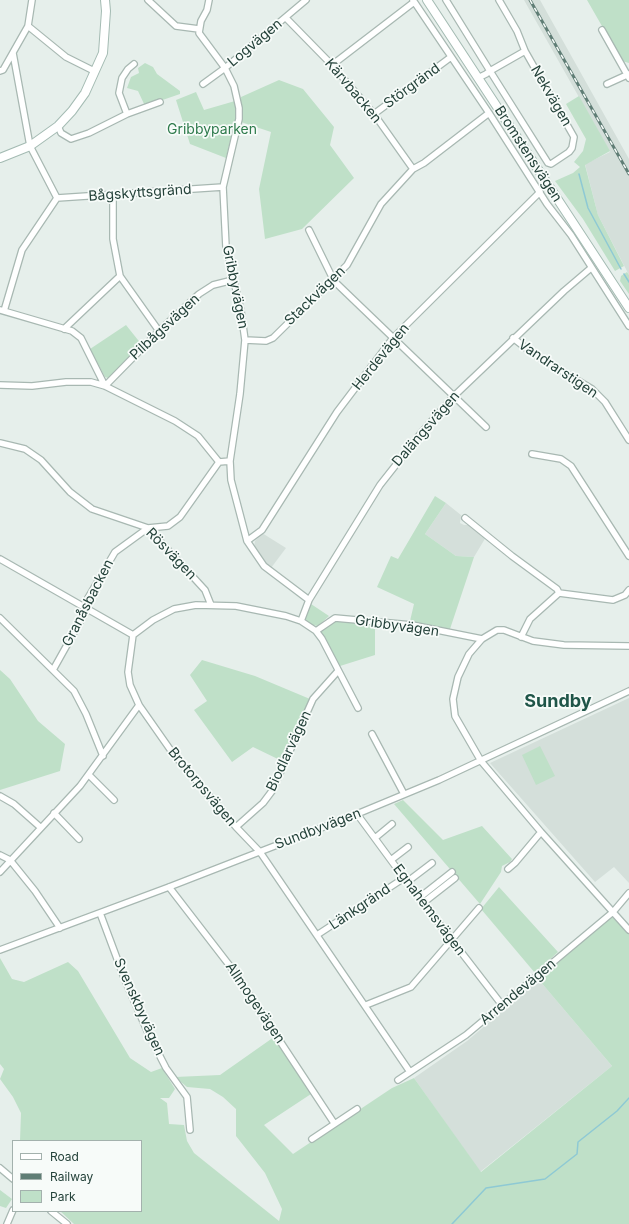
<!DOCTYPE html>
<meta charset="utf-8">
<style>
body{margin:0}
#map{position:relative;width:629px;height:1224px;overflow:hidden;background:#e6efeb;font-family:Inter,sans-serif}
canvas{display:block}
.legend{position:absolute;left:12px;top:1140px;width:130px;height:72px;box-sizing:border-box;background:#f7fbf9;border:1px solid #a3b1ad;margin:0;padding:5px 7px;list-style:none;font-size:12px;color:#24423a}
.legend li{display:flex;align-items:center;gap:8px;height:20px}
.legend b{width:20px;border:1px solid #a3b1ad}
</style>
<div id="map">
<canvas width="629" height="1224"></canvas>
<ul class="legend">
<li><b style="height:5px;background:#fff"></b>Road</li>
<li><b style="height:5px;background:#5f7d75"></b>Railway</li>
<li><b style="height:11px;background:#bfe0c8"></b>Park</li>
</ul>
</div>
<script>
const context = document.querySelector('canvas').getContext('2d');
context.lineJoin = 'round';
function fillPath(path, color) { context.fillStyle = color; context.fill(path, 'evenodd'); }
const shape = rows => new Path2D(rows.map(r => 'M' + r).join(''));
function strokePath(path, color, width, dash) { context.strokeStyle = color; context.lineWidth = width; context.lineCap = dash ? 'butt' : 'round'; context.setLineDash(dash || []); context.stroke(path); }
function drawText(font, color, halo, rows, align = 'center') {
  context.font = font + ' Inter,sans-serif'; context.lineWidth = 3.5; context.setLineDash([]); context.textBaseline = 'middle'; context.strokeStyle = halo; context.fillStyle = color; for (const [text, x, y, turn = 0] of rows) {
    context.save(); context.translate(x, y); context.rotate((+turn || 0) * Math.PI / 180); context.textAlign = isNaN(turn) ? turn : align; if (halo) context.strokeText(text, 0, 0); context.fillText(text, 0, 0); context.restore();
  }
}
fillPath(shape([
 [524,0,540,0,629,159,629,275,598,215,585,164,610,152],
 [446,503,461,515,460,523,464,525,471,525,486,537,474,557,456,556,425,534],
 [262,533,286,548,271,568,263,561,254,547,255,541],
 [629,698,629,883,614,867,595,882,490,763],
 [539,980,612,1066,480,1172,414,1078,467,1041]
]), '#d4dfda');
fillPath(shape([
 [587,0,629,0,629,63,622,61],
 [145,63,153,67,157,74,180,91,180,94,145,106,138,91,127,88,131,77,139,73,138,68],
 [279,80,303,89,334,127,330,145,354,178,302,229,265,239,259,189,271,132,241,122,241,97],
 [196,92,204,110,235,101,236,116,226,158,190,144,176,100],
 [579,96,610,151,585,165,598,215,624,266,615,271,583,219,555,181,573,173,580,167,574,162,583,151,586,139,566,104],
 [627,272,629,275,629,294,620,281,621,276],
 [126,325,142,345,108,378,105,377,90,349],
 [435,496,446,503,425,534,456,556,474,557,450,629,410,621,414,604,377,587,391,556,398,559],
 [311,604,329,616,318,626,312,625,305,620],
 [336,621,375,623,375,655,340,666,321,631],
 [202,660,255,676,310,699,282,761,253,747,232,762,194,710,207,701,190,675],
 [0,670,10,679,38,721,65,744,60,771,0,790],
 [540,746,555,776,536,785,522,755],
 [403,800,443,840,482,826,512,859,510,862,502,866,501,872,480,904,394,804],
 [499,887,558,952,535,973,481,909],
 [610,915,629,934,629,1224,74,1224,60,1211,141,1211,141,1141,20,1141,21,1113,13,1097,0,1079,4,1069,0,1064,0,958,12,979,24,982,68,962,78,971,130,1058,151,1072,162,1068,175,1089,169,1098,160,1098,167,1103,169,1124,184,1125,187,1141,194,1153,279,1221,282,1209,265,1173,236,1136,236,1109,223,1097,210,1089,187,1087,175,1077,220,1075,274,1037,311,1094,264,1125,293,1154,392,1088,414,1078,481,1172,612,1066,539,980,573,945],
 [0,1190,12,1199,6,1208,0,1206]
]), '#bfe0c8');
strokePath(shape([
 [579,174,588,208,621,269],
 [624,274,629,282],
 [452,1224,486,1188,545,1179,577,1154,578,1142,617,1111,629,1098]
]), '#8ec9d4', 1.5);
const street = shape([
 [148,0,176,26,199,29],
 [209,0,207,10,201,21,199,33,225,68,234,86,239,108,239,119,223,187,226,247,241,311,245,340,240,394,230,461,231,480,247,541,264,566,309,600],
 [413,0,489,113,547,204,571,235,629,326],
 [446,0,490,71,548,163,551,164,569,152,572,148,574,137,525,51,490,71,486,74,478,78],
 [499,0,517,31,525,51],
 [286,18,332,65,374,114,413,169],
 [28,26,66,57,94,71],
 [602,30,629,78],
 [13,53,30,146,57,198],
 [332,65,414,2],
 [0,71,3,70,28,26,32,0],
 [203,84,225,68,306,0],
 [607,84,629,74],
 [127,114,160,102],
 [374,114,451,57],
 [58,126,61,133,71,139,89,133,127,114,119,93,122,78,128,69,134,64],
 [113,194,113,239,120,276,159,331],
 [57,198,223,187],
 [309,230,334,281,486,427],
 [0,310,72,331,81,338,105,386,159,331,199,294,213,285,233,280],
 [4,311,22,250,57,198],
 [64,329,120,276],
 [513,338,535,355,592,389,605,402,629,440],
 [245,340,266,341,273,338,347,265,381,204,413,169,424,163,489,113],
 [0,385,32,386,66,382,91,382,105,386,175,421,198,436,219,462,230,461],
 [0,443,25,449,41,460,70,492,92,509,148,528,205,590,211,605],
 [532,454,561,459,571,466,629,556],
 [465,518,512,556,557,589,559,593],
 [247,541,262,530,337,412,393,338,540,192],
 [0,559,133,635],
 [0,618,74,691,86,714,103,756],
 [301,621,309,600,380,485,421,433,454,396,564,291,591,268],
 [316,631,335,618,412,625,482,639],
 [521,637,530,619,559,593,613,600,625,595,629,590],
 [629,646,564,645,533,641,504,630,497,630,482,639,469,654,458,677,453,699,455,716,481,761,541,832,629,930],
 [53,670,86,611,85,603,115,552,148,528,168,526,180,517,219,462],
 [358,708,322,639,316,631,301,621,286,616,236,606,196,605,174,609,153,620,133,635,128,672,130,685,139,705,174,755,236,827,260,852,410,1072],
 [372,734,404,794],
 [89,775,114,800],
 [0,796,14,804,40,827],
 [54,813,79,839],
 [357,814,404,878,502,1005],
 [236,827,263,803,272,791,313,699,338,671],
 [375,838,392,824],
 [0,855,10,860,35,891,60,928],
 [391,860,408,847],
 [508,869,515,863,541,832],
 [0,872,80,786,139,705],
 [407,882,432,863],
 [169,887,233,970,334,1123],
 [419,898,452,872],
 [423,903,455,878],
 [100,913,125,980,148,1033,166,1068,187,1097,190,1130],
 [317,935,404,878],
 [0,950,169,887,357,814,439,780,629,691],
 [366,1005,411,987,479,908],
 [398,1080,466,1035,613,912,629,893],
 [312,1139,357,1109],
 [0,1168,13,1179],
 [51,1211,67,1224],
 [7,1224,13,1210]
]);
const secondary = shape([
 [427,0,629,308],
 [0,158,30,146,58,126,72,111,85,93,103,53,106,11,105,0]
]);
strokePath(street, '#a8b8b2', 8);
strokePath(secondary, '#a4bbb3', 10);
strokePath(street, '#fff', 5.5);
strokePath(secondary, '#fff', 8);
const rail = shape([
 [530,0,629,174]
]);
strokePath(rail, '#5f7d75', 3);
strokePath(rail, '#f7fbf9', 1.5, [4.5]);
drawText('14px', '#24423a', '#f7fbf9', [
 ["Logvägen",255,43,-40],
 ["Störgränd",412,86,-36],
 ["Kärvbacken",353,91,50],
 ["Nekvägen",551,96,60],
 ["Bromstensvägen",528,154,57],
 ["Bågskyttsgränd",140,193,-4],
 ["Gribbyvägen",235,287,79],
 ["Stackvägen",315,296,-44],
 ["Pilbågsvägen",165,327,-43],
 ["Herdevägen",381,357,-51],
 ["Vandrarstigen",558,369,34],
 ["Dalängsvägen",426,429,-49],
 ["Rösvägen",171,554,46],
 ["Granåsbacken",88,603,-63],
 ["Gribbyvägen",397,626,8],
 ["Biodlarvägen",289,751,-65],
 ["Brotorpsvägen",202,787,50],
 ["Sundbyvägen",318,829,-21],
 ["Länkgränd",360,907,-34],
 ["Egnahemsvägen",429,910,53],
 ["Arrendevägen",518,992,-40],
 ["Allmogevägen",255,1003,56],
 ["Svenskbyvägen",139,1007,66]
]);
drawText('14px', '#2d7a4b', '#f7fbf9', [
 ["Gribbyparken",212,130]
]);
drawText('bold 18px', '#1f5548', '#f7fbf9', [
 ["Sundby",558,702]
]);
</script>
